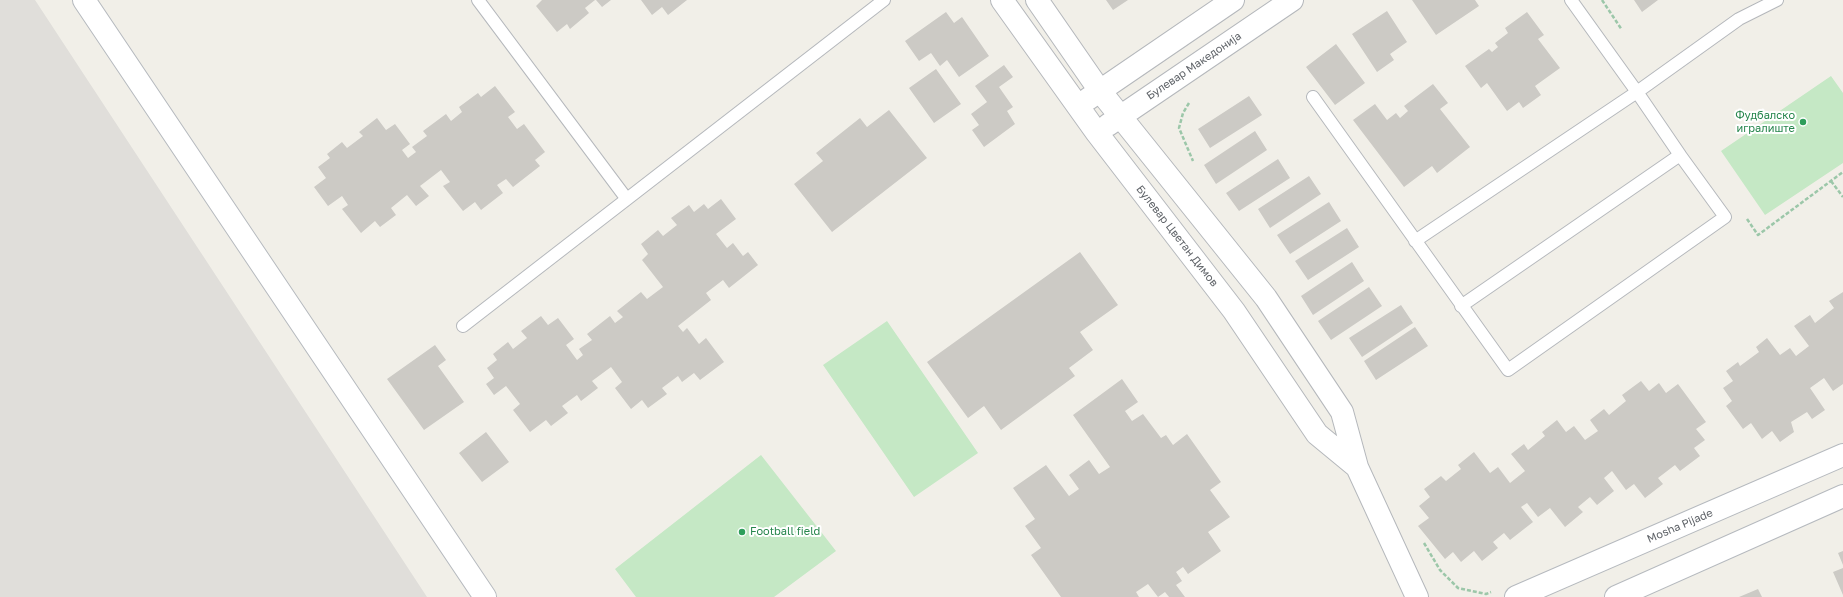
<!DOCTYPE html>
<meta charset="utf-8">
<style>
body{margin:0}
canvas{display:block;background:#f1efe8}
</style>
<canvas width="1843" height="597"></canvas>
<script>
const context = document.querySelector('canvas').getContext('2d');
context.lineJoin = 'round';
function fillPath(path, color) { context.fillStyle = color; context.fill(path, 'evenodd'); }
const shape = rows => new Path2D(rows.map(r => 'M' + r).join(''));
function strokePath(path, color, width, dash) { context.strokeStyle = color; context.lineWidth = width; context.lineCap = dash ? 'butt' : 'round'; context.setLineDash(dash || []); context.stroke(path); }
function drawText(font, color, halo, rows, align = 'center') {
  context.font = font + ' "Golos Text",sans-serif'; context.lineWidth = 4; context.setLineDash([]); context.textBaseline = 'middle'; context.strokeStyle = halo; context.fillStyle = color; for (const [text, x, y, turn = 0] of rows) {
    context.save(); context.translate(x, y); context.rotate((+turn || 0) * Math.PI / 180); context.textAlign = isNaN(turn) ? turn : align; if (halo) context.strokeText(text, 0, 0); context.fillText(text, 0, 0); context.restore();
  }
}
fillPath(shape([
 [0,0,35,0,427,597,0,597]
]), '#e0deda');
fillPath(shape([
 [1831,76,1843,93,1843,163,1765,215,1721,151],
 [887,321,978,453,914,497,823,365],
 [761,455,836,551,774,597,636,597,615,569]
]), '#c5e8c5');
fillPath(shape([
 [542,0,595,0,585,8,589,13,570,29,567,24,557,32,536,6],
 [596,0,611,0,602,7],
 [641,0,687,0,668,15,662,7,652,15],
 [1106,0,1128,0,1113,10],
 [1412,0,1475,0,1479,6,1436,35],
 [1634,0,1658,0,1642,12],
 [1387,11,1407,42,1390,54,1394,60,1377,72,1352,34],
 [946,12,954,23,962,17,989,56,959,77,947,60,940,66,931,53,919,61,905,41],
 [1527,12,1544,35,1538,39,1560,68,1535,86,1541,95,1523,108,1519,102,1507,111,1487,83,1481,88,1465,66,1489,49,1492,52,1498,47,1495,43,1508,33,1505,28],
 [1336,44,1365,83,1335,105,1306,67],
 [1004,65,1013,77,999,87,1013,107,1007,111,1015,124,984,147,972,130,979,125,971,114,987,102,975,86],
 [936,69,961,104,934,123,909,88],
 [1433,84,1448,103,1440,109,1470,147,1437,173,1432,166,1404,187,1353,120,1375,104,1387,120,1396,113,1400,118,1408,111,1404,106],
 [495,86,515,112,508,117,517,129,524,124,545,152,535,160,540,166,513,187,506,179,497,185,503,193,481,210,475,202,463,211,443,186,450,182,441,170,420,186,429,196,416,206,407,195,391,208,396,215,380,227,375,221,361,233,342,209,348,205,342,196,328,206,314,187,326,178,318,167,330,158,327,154,342,142,347,148,363,136,359,132,377,118,386,130,395,124,410,144,402,150,408,158,416,152,412,147,427,136,423,131,446,114,451,121,462,112,459,107,478,93,481,97],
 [1249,96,1262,115,1210,148,1198,129],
 [889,110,927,158,832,232,794,184,823,161,816,153,860,118,867,127],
 [1255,131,1267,150,1216,184,1204,165],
 [1278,159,1290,178,1239,211,1226,193],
 [1309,176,1321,194,1270,228,1258,209],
 [721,199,736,219,716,234,727,248,733,243,743,256,748,252,758,265,729,288,723,280,706,293,711,300,678,326,683,332,687,328,699,344,706,338,724,362,700,380,694,373,682,382,678,376,662,388,667,394,648,408,642,400,631,409,615,388,622,382,611,367,592,381,598,388,581,401,577,395,562,406,568,413,551,426,546,420,530,432,513,410,520,404,506,386,494,395,486,384,494,378,487,368,497,360,493,354,508,342,513,349,527,338,521,331,541,316,548,325,558,318,574,339,566,345,577,360,583,355,579,349,592,340,587,334,610,316,615,323,623,317,617,311,641,292,647,299,663,287,642,260,648,254,641,244,658,230,663,236,677,225,671,218,689,205,694,212,704,204,708,209],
 [1329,202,1341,221,1290,254,1277,235],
 [1347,228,1359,247,1308,280,1295,261],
 [1080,252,1118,305,1080,332,1093,350,1069,368,1075,376,1001,430,984,406,968,418,927,362],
 [1352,262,1364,281,1313,315,1301,296],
 [1369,287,1382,306,1331,340,1318,321],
 [1843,292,1843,384,1833,391,1824,378,1810,388,1825,410,1812,419,1807,412,1791,422,1794,432,1780,442,1772,431,1762,439,1751,423,1743,429,1726,406,1732,401,1723,388,1733,381,1726,371,1738,362,1740,366,1759,352,1756,347,1767,338,1780,355,1790,348,1796,356,1809,346,1794,326,1810,315,1815,323,1834,308,1829,301],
 [1401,305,1413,323,1362,357,1349,338],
 [1415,327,1428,346,1376,380,1364,361],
 [435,345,446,360,438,366,464,402,424,430,387,379],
 [1122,379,1138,402,1125,411,1132,421,1143,414,1161,438,1166,435,1173,445,1187,434,1221,482,1210,490,1230,517,1208,532,1221,551,1188,574,1183,567,1176,572,1182,581,1176,585,1185,597,1169,597,1165,592,1158,597,1148,584,1136,592,1139,597,1061,597,1031,555,1041,548,1025,526,1035,519,1013,488,1046,465,1069,496,1079,489,1069,475,1089,460,1099,474,1110,467,1073,415],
 [1641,381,1649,391,1659,383,1666,393,1678,384,1706,422,1696,429,1705,440,1694,448,1700,456,1680,471,1675,465,1658,478,1663,484,1645,498,1634,484,1626,490,1612,471,1604,478,1614,491,1597,505,1590,497,1578,507,1583,512,1565,527,1550,508,1538,517,1527,503,1521,507,1533,522,1510,540,1504,533,1493,542,1498,548,1482,561,1474,551,1461,562,1453,552,1445,559,1418,526,1429,518,1419,506,1430,497,1424,489,1441,476,1446,481,1461,469,1458,465,1474,452,1490,473,1498,467,1510,483,1525,471,1511,454,1524,444,1528,450,1545,436,1542,432,1557,420,1566,432,1574,426,1585,440,1598,431,1590,420,1604,409,1609,415,1626,401,1622,395],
 [486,432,509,462,482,482,459,453],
 [1843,551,1843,565,1838,553],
 [1843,568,1843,595,1833,572],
 [1758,589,1762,597,1739,597]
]), '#cccac5');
const lane = shape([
 [478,0,626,198],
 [1571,0,1637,92,1739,19,1777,0],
 [1313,97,1508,370,1725,217,1680,155],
 [1415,241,1637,92,1680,155,1461,306],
 [463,326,884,0]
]);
const street = shape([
 [1002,0,1097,133,1234,311,1317,434,1357,467],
 [1037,0,1100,91,1266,298,1342,412,1357,467,1417,597],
 [1088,99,1233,0],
 [1108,125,1292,0]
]);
const secondary = shape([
 [84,0,485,597],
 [1516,597,1843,455],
 [1616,597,1843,496]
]);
strokePath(lane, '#b5b8bc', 14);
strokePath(street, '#b5b8bc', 24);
strokePath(secondary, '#b6babf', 24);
strokePath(shape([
 [1602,0,1622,30],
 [1189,103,1183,113,1179,128,1193,161],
 [1831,181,1843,197],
 [1747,219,1758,235,1843,172],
 [1424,543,1440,570,1458,588,1486,594,1491,592]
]), '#9cc7a9', 2.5, [4, 2]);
strokePath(lane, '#fff', 12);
strokePath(street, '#fff', 22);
strokePath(secondary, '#fff', 22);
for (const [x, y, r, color] of [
 [1803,122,4,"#2e9e5b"],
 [742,532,4,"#2e9e5b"]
]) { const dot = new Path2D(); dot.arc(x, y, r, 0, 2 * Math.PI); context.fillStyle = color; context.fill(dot); strokePath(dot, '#fff', 1.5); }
drawText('11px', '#5f6368', '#fff', [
 ["Булевар Македонија",1194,66,-34],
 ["Булевар Цветан Димов",1177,236,52],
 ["Mosha Pijade",1680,526,-23]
]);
drawText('11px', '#27864d', '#fff', [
 ["Фудбалско",1795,116],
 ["игралиште",1795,129],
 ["Football field",750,532,"left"]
], 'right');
</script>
